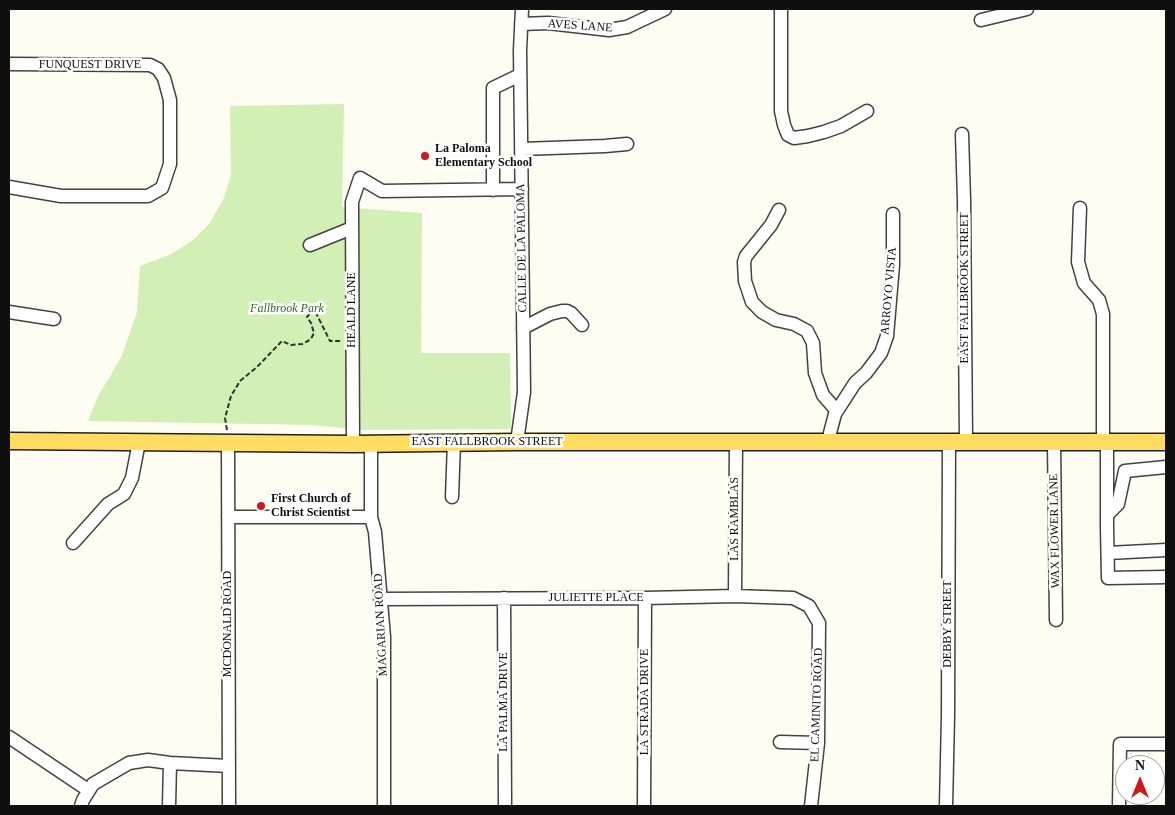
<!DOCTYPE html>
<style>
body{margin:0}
#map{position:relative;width:1175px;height:815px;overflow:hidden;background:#fffdf2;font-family:"Times New Roman",serif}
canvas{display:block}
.frame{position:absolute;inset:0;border:10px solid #0f0f0f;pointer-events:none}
.north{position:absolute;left:1115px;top:755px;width:50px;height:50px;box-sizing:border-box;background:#fff;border:1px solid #9f9f9f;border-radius:50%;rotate:0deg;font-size:14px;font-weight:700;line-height:20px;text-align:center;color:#0f0f0f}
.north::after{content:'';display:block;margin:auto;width:18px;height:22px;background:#d0171b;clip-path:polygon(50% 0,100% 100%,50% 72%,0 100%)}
</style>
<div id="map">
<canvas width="1175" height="815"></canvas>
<div class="frame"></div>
<div class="north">N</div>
</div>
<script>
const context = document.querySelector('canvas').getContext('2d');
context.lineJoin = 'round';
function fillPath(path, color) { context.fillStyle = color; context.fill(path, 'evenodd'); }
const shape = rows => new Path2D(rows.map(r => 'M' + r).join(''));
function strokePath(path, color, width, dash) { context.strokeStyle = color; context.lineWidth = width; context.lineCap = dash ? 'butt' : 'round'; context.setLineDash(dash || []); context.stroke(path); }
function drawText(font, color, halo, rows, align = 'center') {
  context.font = font + ' "Times New Roman",serif'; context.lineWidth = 5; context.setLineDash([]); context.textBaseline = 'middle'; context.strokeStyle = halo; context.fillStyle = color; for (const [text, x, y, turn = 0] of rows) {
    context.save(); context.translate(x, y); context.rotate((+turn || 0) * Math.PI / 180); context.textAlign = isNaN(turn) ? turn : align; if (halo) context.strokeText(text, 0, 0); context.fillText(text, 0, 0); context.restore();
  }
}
fillPath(shape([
 [344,104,342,207,422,213,421,353,510,353,511,429,364,430,313,425,88,421,98,396,121,358,137,312,140,266,171,254,193,240,209,224,223,200,231,175,230,106]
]), '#d2efb6');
const minor = shape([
 [781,9,781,111,784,125,788,135,794,138,808,136,824,132,841,126,867,111],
 [981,20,1027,9],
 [521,24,548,23,609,30,627,27,665,9],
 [9,64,150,65,158,69,164,78,170,100,170,164,162,188,148,196,61,196,9,187],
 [962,134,964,200,966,442],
 [522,149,605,146,627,144],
 [493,190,493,88,520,75],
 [1080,208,1078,262,1084,283,1099,300,1103,314,1103,442],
 [779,210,771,225,746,256,744,262,745,281,752,302,762,312,776,320,794,324,807,331,813,343,815,373,823,395,837,411],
 [310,245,352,228],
 [9,312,54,319],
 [523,328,550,314,562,311,567,311,571,313,582,325],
 [228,442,229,806],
 [517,442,524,392,520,50,522,9],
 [830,442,830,433,835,414,855,383,866,373,881,353,887,336,893,265,893,214],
 [1054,442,1056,620],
 [1107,442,1107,527,1108,578,1166,577],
 [353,444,352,202,360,178,382,191,522,189],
 [371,444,371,517,375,532,384,637,384,806],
 [452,497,454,442],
 [1107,515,1118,504,1125,471,1166,467],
 [228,517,371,517],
 [73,543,108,504,124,494,132,478,139,442],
 [1108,553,1166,550],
 [735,596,736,442],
 [504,598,505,806],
 [380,599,645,598,735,596,793,598,809,606,819,623,818,743,811,806],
 [9,737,88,790],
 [780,742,818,743],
 [81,806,83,800,93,784,129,763,148,760,170,763,229,766],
 [169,806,170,763],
 [644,806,645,598],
 [946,806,948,716,949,442],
 [1119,806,1120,744,1166,744]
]);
const major = shape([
 [9,441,353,444,517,442,1166,442]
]);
strokePath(minor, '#424242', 15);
strokePath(major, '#202020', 19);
strokePath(shape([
 [227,430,225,418,231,396,240,381,257,367,282,341,291,345,302,344,308,341,312,337,314,333,311,323,307,317,314,309,330,341,341,341]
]), '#313131', 2, [5, 2.5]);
strokePath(minor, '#fff', 12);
strokePath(major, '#ffdd62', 16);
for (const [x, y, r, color] of [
 [425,156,5,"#d0171b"],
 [261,506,5,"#d0171b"]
]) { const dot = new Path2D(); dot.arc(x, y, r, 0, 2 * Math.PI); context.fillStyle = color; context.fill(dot); strokePath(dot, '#fff', 2); }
drawText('12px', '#0f0f0f', '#fff', [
 ["AVES LANE",580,26,4],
 ["FUNQUEST DRIVE",90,65],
 ["CALLE DE LA PALOMA",522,248,-91],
 ["EAST FALLBROOK STREET",965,288,-90],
 ["ARROYO VISTA",889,291,-85],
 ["HEALD LANE",352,310,-90],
 ["EAST FALLBROOK STREET",487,442],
 ["LAS RAMBLAS",735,519,-90],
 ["WAX FLOWER LANE",1055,531,-91],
 ["JULIETTE PLACE",596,598],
 ["MCDONALD ROAD",228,624,-90],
 ["DEBBY STREET",948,624,-90],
 ["MAGARIAN ROAD",381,625,-93],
 ["LA PALMA DRIVE",504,702,-90],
 ["LA STRADA DRIVE",645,702,-90],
 ["EL CAMINITO ROAD",817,705,-88]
]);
drawText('bold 12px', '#0f0f0f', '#fff', [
 ["La Paloma",435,149],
 ["Elementary School",435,163],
 ["First Church of",271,499],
 ["Christ Scientist",271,513]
], 'left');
drawText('italic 12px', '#276f17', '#fff', [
 ["Fallbrook Park",287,309]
]);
</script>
